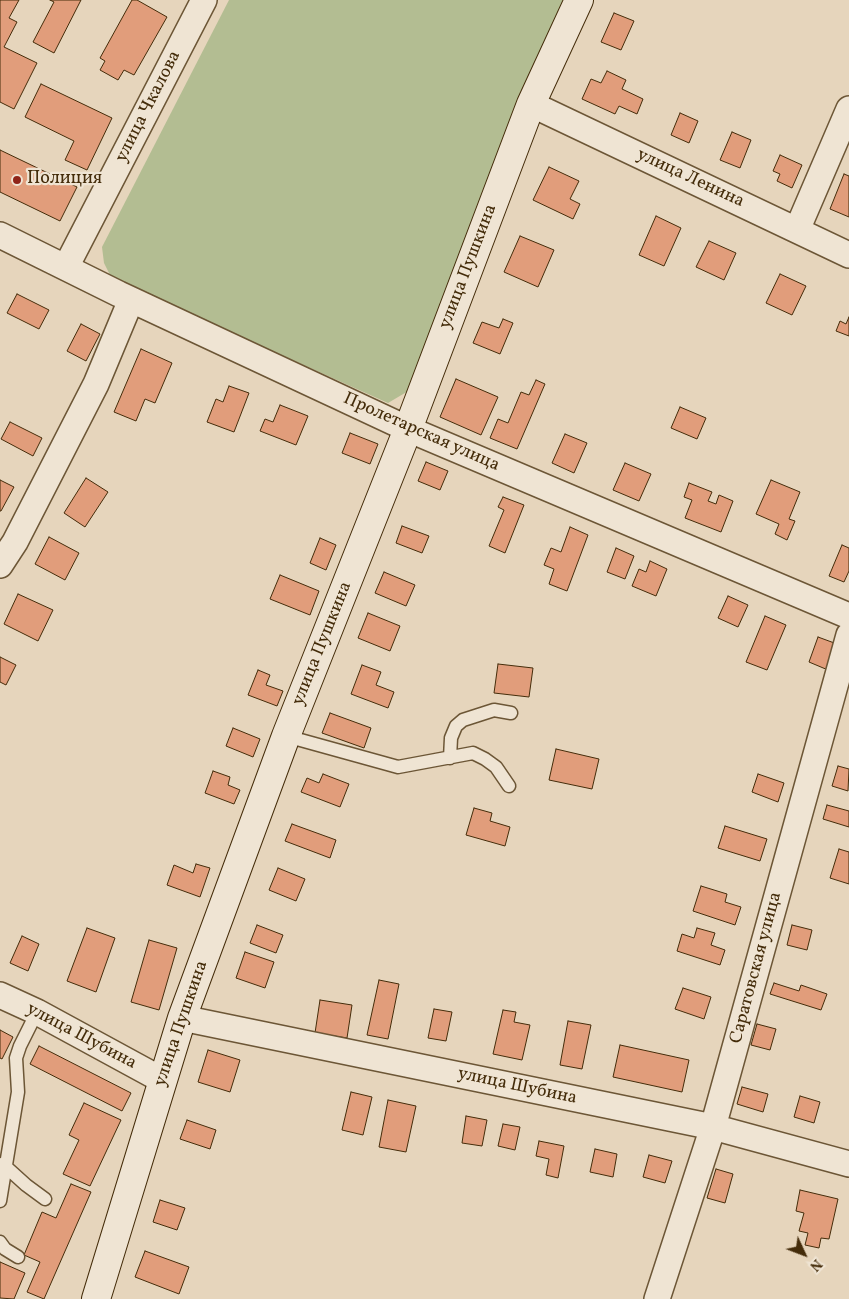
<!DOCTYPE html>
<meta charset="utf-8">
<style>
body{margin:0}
#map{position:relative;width:849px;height:1299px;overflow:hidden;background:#e6d5bc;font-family:Vollkorn,serif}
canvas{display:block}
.north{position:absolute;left:779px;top:1229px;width:50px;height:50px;-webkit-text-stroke:4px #efe4d3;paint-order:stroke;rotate:133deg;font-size:14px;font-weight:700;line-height:20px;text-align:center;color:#442c0a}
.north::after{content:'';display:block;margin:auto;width:18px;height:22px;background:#442c0a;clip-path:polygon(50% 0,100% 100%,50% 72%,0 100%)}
</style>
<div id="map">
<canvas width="849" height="1299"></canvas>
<div class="north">N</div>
</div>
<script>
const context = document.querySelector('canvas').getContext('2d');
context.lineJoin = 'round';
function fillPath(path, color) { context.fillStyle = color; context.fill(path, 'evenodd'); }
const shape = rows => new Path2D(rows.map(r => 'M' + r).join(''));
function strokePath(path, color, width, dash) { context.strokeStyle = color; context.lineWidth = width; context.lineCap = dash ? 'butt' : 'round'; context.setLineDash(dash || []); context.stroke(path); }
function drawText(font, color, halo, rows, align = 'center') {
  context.font = font + ' Vollkorn,serif'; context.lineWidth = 4.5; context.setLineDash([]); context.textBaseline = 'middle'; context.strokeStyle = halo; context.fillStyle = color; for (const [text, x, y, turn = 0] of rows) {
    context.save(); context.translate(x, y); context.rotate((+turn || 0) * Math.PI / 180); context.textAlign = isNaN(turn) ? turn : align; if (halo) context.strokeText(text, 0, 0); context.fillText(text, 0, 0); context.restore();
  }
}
fillPath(shape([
 [229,0,570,0,415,387,388,403,112,279,104,263,102,247]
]), '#b3bd92');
const building = shape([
 [0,0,19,0,9,18,17,22,4,47,37,63,14,109,0,102,0,0],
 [50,0,81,0,54,53,33,42,54,2,50,0],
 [132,0,137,0,167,17,134,75,124,70,118,80,100,70,105,61,100,58,132,0],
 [614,13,634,21,621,50,601,42,614,13],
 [607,71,626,80,622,89,643,99,637,114,619,106,615,114,582,99,591,79,601,83,607,71],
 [41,84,112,118,87,170,65,160,74,141,25,117,41,84],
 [680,113,698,121,689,143,671,135,680,113],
 [732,132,751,140,740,168,720,160,732,132],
 [0,150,77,187,60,221,0,192,0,150],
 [780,155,802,165,792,188,777,181,780,174,773,171,780,155],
 [549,167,579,181,570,199,580,204,573,219,533,200,549,167],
 [844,174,849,176,849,217,830,209,844,174],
 [656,216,681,228,664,266,639,255,656,216],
 [520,236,554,250,538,287,504,272,520,236],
 [709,241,736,253,724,280,696,267,709,241],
 [780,274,806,286,792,315,766,303,780,274],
 [17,294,49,310,39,329,7,313,17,294],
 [849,317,849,336,836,331,840,321,846,324,849,317],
 [503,319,513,323,500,354,473,343,482,322,499,328,503,319],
 [81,324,100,334,86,361,67,351,81,324],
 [141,349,172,363,155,403,145,399,136,421,114,412,141,349],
 [456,379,498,397,481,435,440,417,456,379],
 [536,380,545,384,517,449,490,438,498,419,508,423,521,392,529,395,536,380],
 [229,386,249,393,234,432,207,422,216,399,223,402,229,386],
 [280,405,308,416,296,445,260,431,265,419,273,422,280,405],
 [680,407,706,418,697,439,671,428,680,407],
 [10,422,42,438,33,456,1,439,10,422],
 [350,433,378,444,370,464,342,453,350,433],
 [565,434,587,443,574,473,552,463,565,434],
 [426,462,448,471,440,490,418,481,426,462],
 [625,463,651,474,639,501,613,490,625,463],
 [86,478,108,492,85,527,64,513,86,478],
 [0,480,14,487,1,511,0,511,0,480],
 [771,480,800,492,789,519,795,521,787,540,775,534,779,524,756,514,771,480],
 [689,483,712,492,708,501,716,504,719,495,733,501,721,532,685,518,692,500,684,497,689,483],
 [503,497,524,505,505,553,489,546,504,510,498,507,503,497],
 [402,526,429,536,422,553,396,543,402,526],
 [570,527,588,535,567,591,549,584,554,569,544,565,551,548,561,552,570,527],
 [49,537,79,553,65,580,35,564,49,537],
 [320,538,336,545,326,570,310,563,320,538],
 [842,545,849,548,849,571,844,582,829,576,842,545],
 [616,548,634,556,625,579,607,572,616,548],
 [650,561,667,569,656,596,632,586,639,569,646,572,650,561],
 [384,572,415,585,406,606,375,593,384,572],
 [280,575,319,591,310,615,270,599,280,575],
 [18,594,53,610,38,641,4,624,18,594],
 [728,596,748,605,738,627,718,618,728,596],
 [368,613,400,626,390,651,358,638,368,613],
 [765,616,786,625,767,670,746,662,765,616],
 [818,637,837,644,828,670,809,662,818,637],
 [0,657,16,665,6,685,0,682,0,657],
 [498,664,533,668,529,697,494,693,498,664],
 [362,665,381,672,376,685,394,692,388,708,351,694,362,665],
 [258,670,270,675,266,685,283,691,277,706,248,695,258,670],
 [330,713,371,728,364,748,322,733,330,713],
 [233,728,260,739,253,757,226,746,233,728],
 [556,749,599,759,592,789,549,780,556,749],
 [838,766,849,769,848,791,832,786,838,766],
 [213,771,230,777,228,785,240,790,234,804,205,793,213,771],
 [323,774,349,784,340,807,301,792,307,778,319,783,323,774],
 [758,774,784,783,778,802,752,792,758,774],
 [827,805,849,811,849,827,823,819,827,805],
 [474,808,492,813,490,821,510,827,505,846,466,835,474,808],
 [292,824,336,840,330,858,285,841,292,824],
 [725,826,767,839,760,861,718,848,725,826],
 [839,849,849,852,849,884,830,878,839,849],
 [196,864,210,868,200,897,167,885,174,865,193,873,196,864],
 [278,868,305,879,296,901,269,890,278,868],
 [701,886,727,894,725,902,741,907,735,925,693,911,701,886],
 [257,925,283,935,276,953,250,943,257,925],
 [792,925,812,930,807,950,787,945,792,925],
 [87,928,115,938,96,992,67,981,87,928],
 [697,928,715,933,711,945,725,950,720,965,677,951,682,934,694,938,697,928],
 [22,936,39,944,28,971,10,963,22,936],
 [149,940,177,948,159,1010,131,1002,149,940],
 [245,952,274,962,265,988,236,978,245,952],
 [379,980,399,984,388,1039,367,1035,379,980],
 [774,983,799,991,801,985,827,994,821,1010,770,994,774,983],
 [683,988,711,997,704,1019,675,1009,683,988],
 [320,1000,352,1005,347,1038,315,1033,320,1000],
 [434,1009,452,1012,446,1041,428,1038,434,1009],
 [503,1010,516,1012,514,1022,530,1025,522,1060,493,1054,503,1010],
 [568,1021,591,1025,582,1069,560,1065,568,1021],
 [757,1024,776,1029,770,1050,751,1045,757,1024],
 [0,1030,13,1037,2,1059,0,1058,0,1030],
 [620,1045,689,1060,682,1092,613,1077,620,1045],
 [39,1046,131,1093,122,1111,30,1064,39,1046],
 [208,1050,240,1060,230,1092,198,1082,208,1050],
 [742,1087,768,1094,763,1112,737,1104,742,1087],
 [351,1092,372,1097,363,1135,342,1130,351,1092],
 [800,1096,820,1102,814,1123,794,1117,800,1096],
 [388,1100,416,1106,406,1152,379,1147,388,1100],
 [84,1103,121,1120,90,1186,63,1174,79,1140,69,1135,84,1103],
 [466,1116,487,1120,482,1146,462,1143,466,1116],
 [187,1120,216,1130,210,1149,180,1139,187,1120],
 [503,1124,520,1127,515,1150,498,1146,503,1124],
 [539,1141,564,1146,558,1178,546,1175,549,1159,536,1156,539,1141],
 [595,1149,617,1154,613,1177,590,1172,595,1149],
 [649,1155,672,1161,665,1183,643,1177,649,1155],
 [716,1169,733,1174,725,1203,707,1198,716,1169],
 [71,1184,91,1192,44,1299,27,1292,40,1262,24,1255,42,1212,56,1218,71,1184],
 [800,1190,838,1199,829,1239,821,1238,819,1248,805,1245,808,1233,799,1231,804,1213,796,1211,800,1190],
 [160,1200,185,1208,177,1230,153,1222,160,1200],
 [145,1251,189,1267,179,1294,135,1277,145,1251],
 [0,1262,25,1273,14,1299,0,1298,0,1262]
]);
fillPath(building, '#e19d7b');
strokePath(building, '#442c0a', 1);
const lane = shape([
 [286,736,398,767,473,753,485,759,496,767,509,786],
 [450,758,451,738,456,726,463,720,494,710,511,713],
 [0,1164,5,1166,26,1185,45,1199],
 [0,1201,18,1092,16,1058,20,1046,37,1012],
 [0,1242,5,1249,18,1257]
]);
const street = shape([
 [531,104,849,255],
 [797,230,849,109],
 [0,235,119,294,408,429,849,616],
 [66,267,204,0],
 [0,565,15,542,96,384,131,300],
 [0,995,37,1012,162,1080],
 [182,1018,713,1127,849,1164],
 [657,1299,713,1127,849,635]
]);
const secondary = shape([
 [96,1299,182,1018,286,736,408,429,531,104,579,0]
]);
strokePath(lane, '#6c5636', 15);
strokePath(street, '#6c5636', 28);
strokePath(secondary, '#442c0a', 30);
strokePath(lane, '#efe4d3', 12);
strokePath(street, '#efe4d3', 25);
strokePath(secondary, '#efe4d3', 28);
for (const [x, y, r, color] of [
 [17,180,5,"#8f2418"]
]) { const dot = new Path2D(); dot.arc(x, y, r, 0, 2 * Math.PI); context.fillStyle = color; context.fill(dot); strokePath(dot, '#efe4d3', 2); }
drawText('18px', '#442c0a', '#efe4d3', [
 ["улица Чкалова",149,107,-63],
 ["улица Ленина",690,179,25],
 ["улица Пушкина",469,267,-69],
 ["Пролетарская улица",421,433,24],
 ["улица Пушкина",323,644,-68],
 ["Саратовская улица",757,968,-75],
 ["улица Пушкина",182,1024,-71],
 ["улица Шубина",81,1037,28],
 ["улица Шубина",517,1087,12]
]);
drawText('18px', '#442c0a', '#efe4d3', [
 ["Полиция",27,180]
], 'left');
</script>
